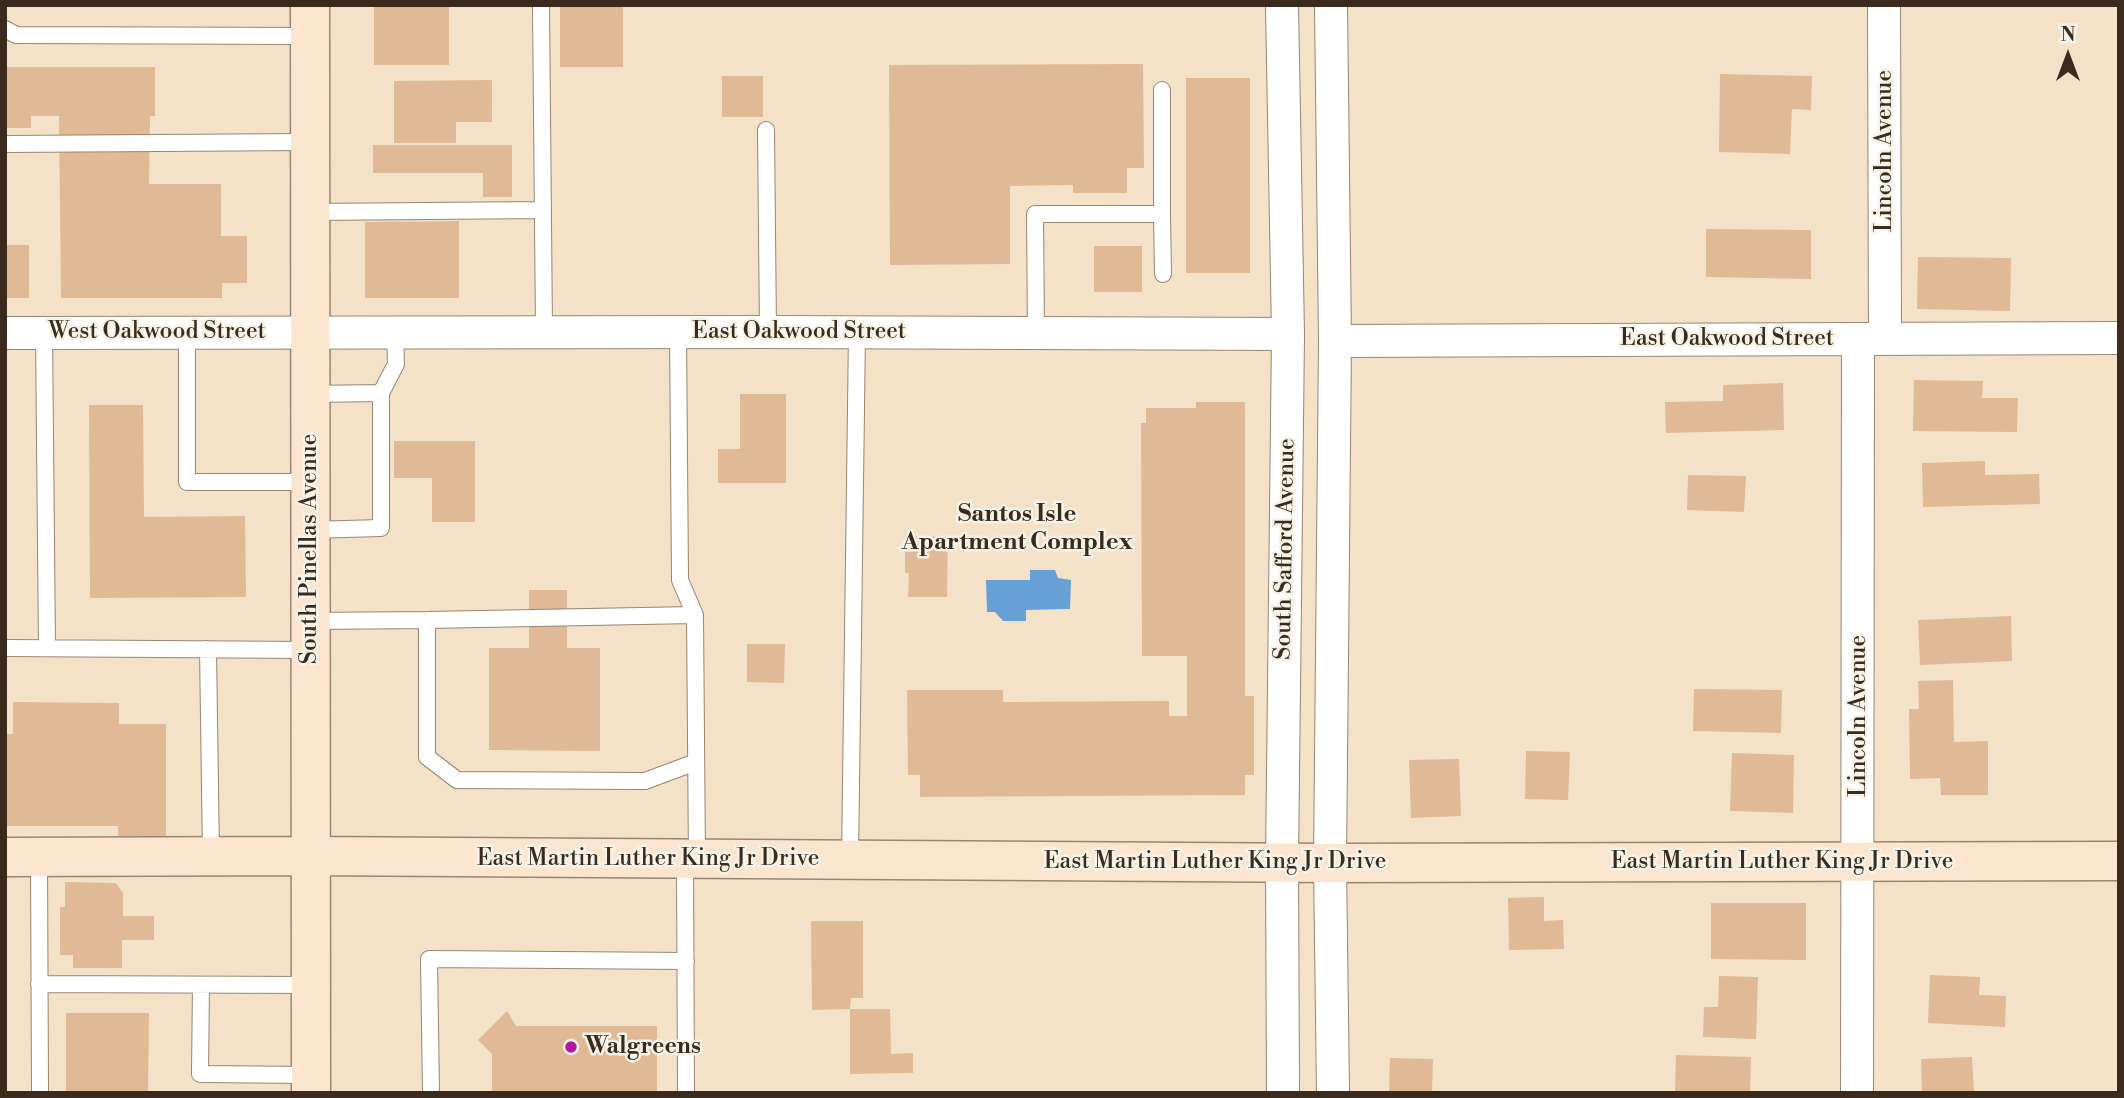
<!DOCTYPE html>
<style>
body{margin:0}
#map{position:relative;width:2124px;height:1098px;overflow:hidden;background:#f3e2c8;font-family:"Libre Bodoni",serif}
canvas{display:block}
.frame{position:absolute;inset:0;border:7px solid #3b2a1e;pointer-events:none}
.north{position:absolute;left:2033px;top:21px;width:70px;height:70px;-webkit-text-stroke:5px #f7f3e8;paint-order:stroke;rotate:0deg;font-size:19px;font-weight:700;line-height:28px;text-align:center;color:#3b2a1e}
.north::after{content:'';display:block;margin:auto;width:24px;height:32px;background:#3b2a1e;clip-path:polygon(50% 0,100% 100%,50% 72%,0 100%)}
</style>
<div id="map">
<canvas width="2124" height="1098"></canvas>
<div class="frame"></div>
<div class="north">N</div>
</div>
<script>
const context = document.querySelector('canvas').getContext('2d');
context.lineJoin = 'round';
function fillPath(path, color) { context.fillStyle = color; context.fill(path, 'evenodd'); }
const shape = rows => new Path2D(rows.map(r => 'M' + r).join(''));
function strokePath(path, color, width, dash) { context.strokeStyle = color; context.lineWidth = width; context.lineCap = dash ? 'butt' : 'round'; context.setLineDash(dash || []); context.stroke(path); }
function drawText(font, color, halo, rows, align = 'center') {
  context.font = font + ' "Libre Bodoni",serif'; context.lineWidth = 5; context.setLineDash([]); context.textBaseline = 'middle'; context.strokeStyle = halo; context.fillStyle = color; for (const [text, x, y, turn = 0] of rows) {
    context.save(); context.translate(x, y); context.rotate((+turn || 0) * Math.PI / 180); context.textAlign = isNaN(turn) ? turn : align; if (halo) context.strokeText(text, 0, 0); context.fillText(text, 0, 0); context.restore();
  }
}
fillPath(shape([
 [1030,570,1055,570,1058,578,1071,580,1070,609,1026,610,1026,621,1003,621,995,612,987,612,986,580,1030,580]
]), '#66a0d5');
fillPath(shape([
 [374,5,449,5,449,65,374,65],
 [560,5,623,5,623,67,560,67],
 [1143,64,1144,168,1127,168,1127,193,1073,193,1073,185,1010,186,1010,264,890,265,889,65],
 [5,67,155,67,155,116,150,116,149,184,221,184,221,236,247,236,247,283,222,283,222,298,61,298,59,116,31,116,31,128,5,128],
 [1720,74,1812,76,1811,110,1792,109,1790,154,1719,152],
 [722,76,763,76,763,117,722,117],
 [1186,78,1250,78,1250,273,1186,273],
 [492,80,492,122,456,122,456,143,394,143,394,81],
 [373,145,512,145,512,197,483,197,483,173,373,173],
 [459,221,459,298,365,298,365,222],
 [1706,229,1811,230,1811,279,1706,277],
 [5,245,29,245,29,298,5,298],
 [1094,246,1142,246,1142,292,1094,292],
 [1918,257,2011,258,2010,311,1917,309],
 [1914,380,1983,381,1982,398,2018,398,2017,432,1913,431],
 [1783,383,1784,430,1666,433,1665,402,1723,401,1723,385],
 [740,394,786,394,786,483,718,483,718,449,740,449],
 [1196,402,1245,402,1245,696,1254,696,1254,775,1245,775,1245,795,920,797,920,775,908,775,907,690,1003,690,1003,702,1169,701,1169,716,1187,716,1187,656,1142,656,1141,423,1146,423,1146,408,1196,408],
 [89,405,143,405,144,517,245,516,246,597,90,598],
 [394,441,475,441,475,522,432,522,432,478,394,478],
 [1985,461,1985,475,2039,474,2040,504,1923,507,1922,463],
 [1688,475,1746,476,1744,512,1687,510],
 [905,536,948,537,947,597,908,597,909,573,905,573],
 [529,590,567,590,567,648,600,648,600,751,489,750,489,648,529,648],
 [2011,616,2012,661,1920,665,1918,620],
 [747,644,785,644,784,683,747,682],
 [1953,680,1954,742,1988,741,1988,795,1941,795,1940,778,1910,779,1909,709,1919,709,1918,681],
 [1694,689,1782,690,1781,733,1693,731],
 [13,702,119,703,119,724,166,724,166,836,118,836,118,826,5,826,5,734,13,734],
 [1526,751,1570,752,1568,800,1525,799],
 [1732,753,1794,755,1793,813,1730,811],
 [1459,759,1461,816,1411,818,1409,760],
 [65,882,116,883,123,893,123,916,154,916,154,940,122,940,122,968,73,968,73,955,60,955,60,907,65,907],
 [1544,897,1544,921,1563,920,1564,949,1509,950,1508,898],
 [1711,903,1806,903,1806,960,1711,959],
 [811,921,863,921,863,998,851,998,850,1009,890,1009,891,1054,913,1053,913,1073,850,1074,850,1009,812,1010],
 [1930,975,1980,977,1979,995,2006,996,2005,1027,1928,1023],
 [1719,976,1758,977,1756,1039,1703,1037,1704,1007,1718,1007],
 [507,1011,516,1026,657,1026,657,1093,492,1093,492,1054,478,1040],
 [66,1013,149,1013,148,1093,66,1093],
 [1676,1055,1751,1057,1750,1093,1675,1093],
 [1972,1057,1974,1093,1922,1093,1921,1059],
 [1390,1058,1433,1059,1432,1093,1389,1093]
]), '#e0b996');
const lane = shape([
 [541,5,544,332],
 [5,29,16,35,310,36],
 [766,130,768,332],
 [5,144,309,142],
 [310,212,543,210],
 [1162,214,1163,274],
 [187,332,187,482,310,482],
 [678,332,680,580,695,615,697,860],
 [44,333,47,648],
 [1036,333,1035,214,1162,214,1162,90],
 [381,393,396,364,395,332],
 [310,530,381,528,381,393,310,394],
 [427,620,695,615],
 [310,621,427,620,427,757,457,780,645,781,696,762],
 [5,648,310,650],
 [208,649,211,856],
 [39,857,40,1093],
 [685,860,686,1093],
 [850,860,857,332],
 [39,984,311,985],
 [201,985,200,1074,311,1075],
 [431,1093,429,959,686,961]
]);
const street = shape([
 [1282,5,1288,334,1282,862,1283,1093],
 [1331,5,1335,341,1330,863,1333,1093],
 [1884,5,1885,338],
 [5,333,768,332,1288,334],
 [1335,341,2119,338],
 [1857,1093,1858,339]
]);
const secondary = shape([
 [310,5,311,1093],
 [5,857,311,856,1330,863,2119,861]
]);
strokePath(lane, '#978673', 18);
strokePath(street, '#978673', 34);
strokePath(secondary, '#978673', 41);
strokePath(lane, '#fff', 16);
strokePath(street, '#fff', 32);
strokePath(secondary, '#fce5cf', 38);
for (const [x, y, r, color] of [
 [571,1047,7,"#b5179e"]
]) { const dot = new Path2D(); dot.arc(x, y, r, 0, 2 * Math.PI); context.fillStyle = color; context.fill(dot); strokePath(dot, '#f7f3e8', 2.5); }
drawText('23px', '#3b2a1e', '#f7f3e8', [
 ["Lincoln Avenue",1885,151,-90],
 ["West Oakwood Street",157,332],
 ["East Oakwood Street",799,332],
 ["East Oakwood Street",1727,339],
 ["South Pinellas Avenue",310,549,-90],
 ["South Safford Avenue",1286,549,-89],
 ["Lincoln Avenue",1859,716,-90],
 ["East Martin Luther King Jr Drive",648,859],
 ["East Martin Luther King Jr Drive",1215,862],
 ["East Martin Luther King Jr Drive",1782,862]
]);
drawText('bold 23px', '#3b2a1e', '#f7f3e8', [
 ["Walgreens",585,1047]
], 'left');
drawText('bold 24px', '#3b2a1e', '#f7f3e8', [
 ["Santos Isle",1017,515],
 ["Apartment Complex",1017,543]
]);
</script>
